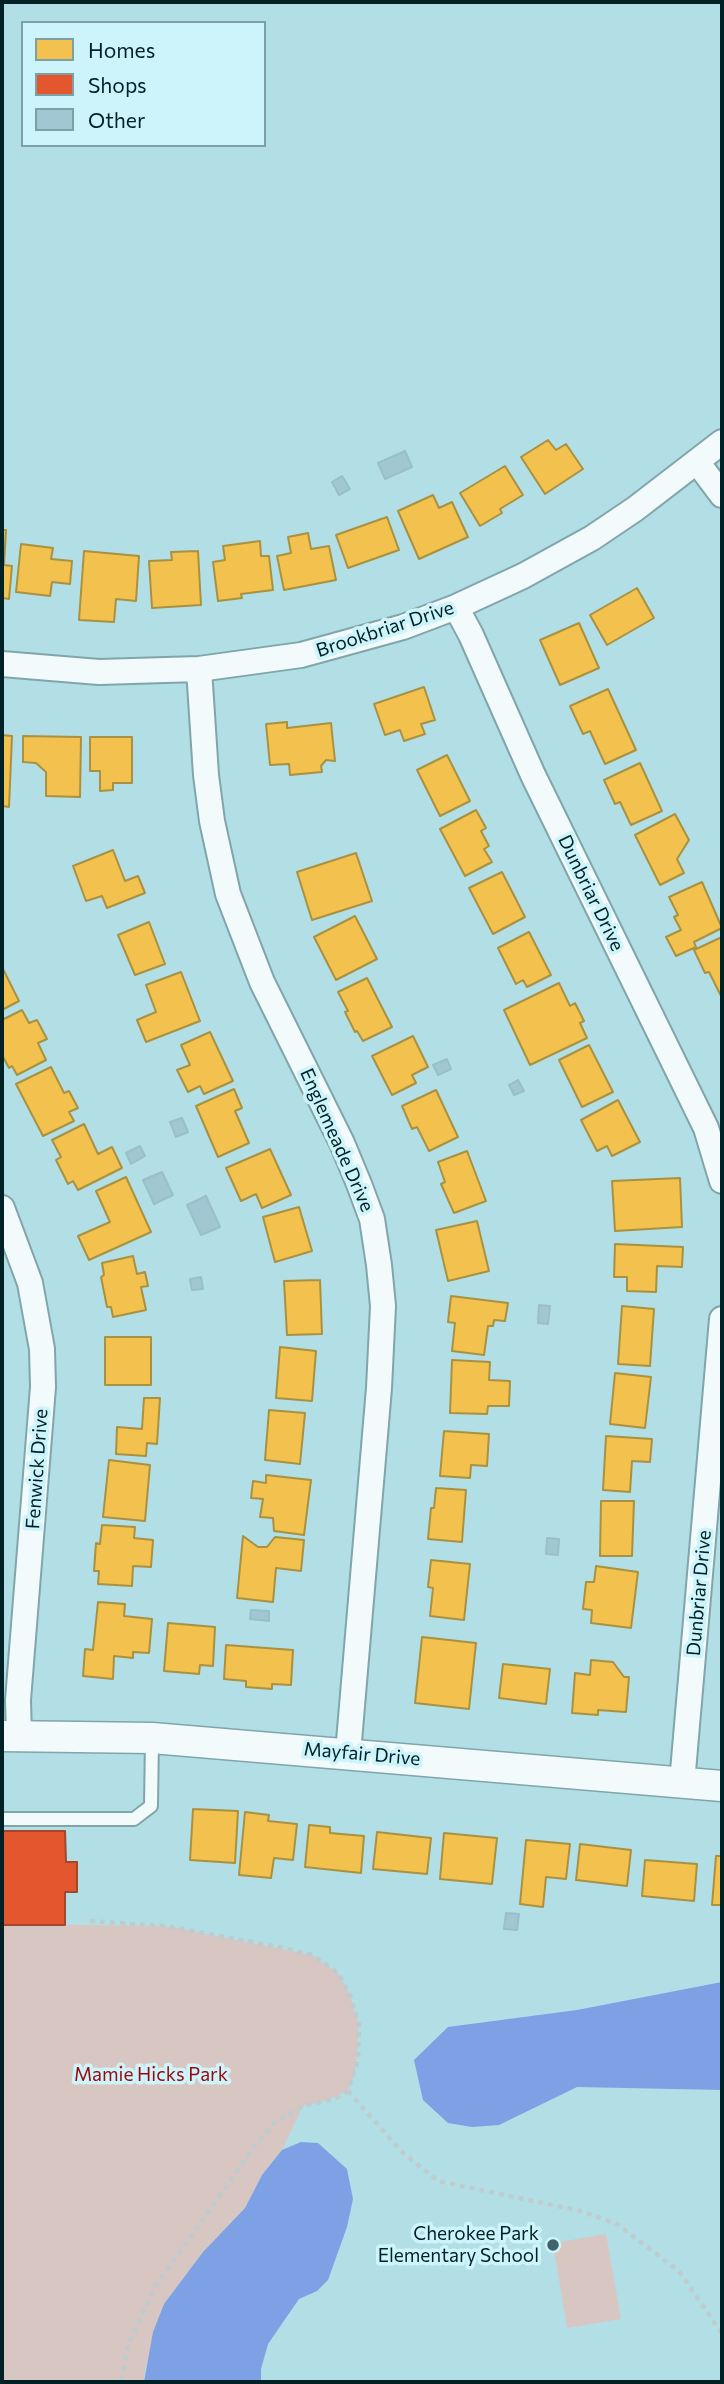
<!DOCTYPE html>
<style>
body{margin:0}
#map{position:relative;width:724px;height:2384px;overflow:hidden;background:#b1dfe5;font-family:Commissioner,sans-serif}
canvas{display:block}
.frame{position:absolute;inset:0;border:4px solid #002226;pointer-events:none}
.legend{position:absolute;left:21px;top:21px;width:245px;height:126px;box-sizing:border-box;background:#cdf4fa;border:2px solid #7ba0a5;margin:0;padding:9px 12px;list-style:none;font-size:21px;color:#002226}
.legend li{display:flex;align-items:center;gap:14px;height:35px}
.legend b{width:35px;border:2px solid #7ba0a5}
</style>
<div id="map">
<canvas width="724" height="2384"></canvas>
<div class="frame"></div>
<ul class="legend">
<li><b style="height:19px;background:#f2c14e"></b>Homes</li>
<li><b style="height:19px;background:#e4572e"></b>Shops</li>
<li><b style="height:19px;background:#a1c7d2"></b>Other</li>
</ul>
</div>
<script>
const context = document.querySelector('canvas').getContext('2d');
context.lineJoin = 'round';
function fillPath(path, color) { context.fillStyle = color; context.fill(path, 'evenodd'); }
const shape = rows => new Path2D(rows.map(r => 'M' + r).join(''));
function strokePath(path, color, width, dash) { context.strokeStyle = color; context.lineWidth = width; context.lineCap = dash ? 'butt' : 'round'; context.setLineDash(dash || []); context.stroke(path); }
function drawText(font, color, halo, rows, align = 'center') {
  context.font = font + ' Commissioner,sans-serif'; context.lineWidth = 7; context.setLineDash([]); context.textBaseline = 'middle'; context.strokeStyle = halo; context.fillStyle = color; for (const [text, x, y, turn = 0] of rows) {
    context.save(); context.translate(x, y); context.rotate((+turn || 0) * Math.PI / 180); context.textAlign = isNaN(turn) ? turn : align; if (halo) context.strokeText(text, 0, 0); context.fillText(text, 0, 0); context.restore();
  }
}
fillPath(shape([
 [2,1924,166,1926,312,1955,338,1973,350,1995,359,2025,355,2072,348,2091,324,2101,303,2106,282,2150,262,2175,245,2208,203,2252,164,2304,145,2369,144,2382,2,2382],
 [606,2234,621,2319,567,2328,553,2243]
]), '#d8c6c3');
fillPath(shape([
 [722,1982,722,2090,577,2087,499,2125,472,2127,448,2123,423,2100,414,2060,448,2027,577,2010],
 [301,2142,318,2143,347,2169,353,2199,347,2227,328,2280,317,2291,299,2299,268,2344,261,2369,261,2382,144,2382,153,2332,164,2304,203,2252,245,2208,262,2175,282,2150]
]), '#7da1e4');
const homes = shape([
 [548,440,556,450,566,444,583,469,545,494,521,457,548,440],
 [505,466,523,495,500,509,502,513,480,526,460,493,505,466],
 [433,495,439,508,452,502,468,537,419,559,398,511,433,495],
 [387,517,399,550,348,568,336,535,387,517],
 [2,530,6,530,4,565,12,566,9,599,2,598,2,530],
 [308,533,311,549,329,546,336,580,284,590,277,556,291,553,288,537,308,533],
 [260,541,261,556,269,556,273,590,241,594,242,598,218,601,213,562,225,560,223,546,260,541],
 [21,544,53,548,51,559,72,561,70,584,52,582,50,596,16,592,21,544],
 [84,551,139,556,136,601,116,599,114,622,79,620,84,551],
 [198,551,201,605,152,608,149,561,172,560,171,552,198,551],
 [637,588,654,618,607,645,590,615,637,588],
 [579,623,599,668,560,685,540,640,579,623],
 [424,687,435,720,421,724,425,734,404,741,400,730,385,735,374,704,424,687],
 [608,689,636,750,605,764,590,731,583,734,570,706,608,689],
 [287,722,287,728,331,723,335,761,326,760,321,766,322,772,290,775,289,764,270,765,266,724,287,722],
 [2,735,12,736,9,807,2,806,2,735],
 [23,736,81,737,80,797,46,796,46,772,36,763,23,762,23,736],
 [90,737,132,737,132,783,113,783,113,790,100,791,100,771,90,771,90,737],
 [447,755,470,801,440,816,417,770,447,755],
 [640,763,662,811,631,825,620,802,615,804,604,780,640,763],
 [476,810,486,828,481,831,489,846,484,849,492,862,465,876,440,829,476,810],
 [675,814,689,840,677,859,684,873,660,885,635,835,675,814],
 [113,850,125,881,138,876,145,893,107,908,102,896,86,901,73,866,113,850],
 [356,853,372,901,312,920,297,872,356,853],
 [502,872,525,917,493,934,469,888,502,872],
 [702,882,722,928,694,942,696,947,676,956,666,937,681,930,674,917,678,915,669,897,702,882],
 [355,916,377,959,336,980,314,937,355,916],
 [149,922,165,964,135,975,118,935,149,922],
 [529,932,551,975,527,987,523,980,516,984,498,948,529,932],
 [722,937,722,996,721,996,709,972,705,973,694,950,722,937],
 [2,967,19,1001,2,1010,2,967],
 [181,972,200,1021,146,1042,137,1020,156,1012,146,985,181,972],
 [367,978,392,1027,363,1041,357,1031,355,1032,345,1012,348,1011,338,992,367,978],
 [559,983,570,1006,575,1003,584,1021,580,1023,587,1038,530,1065,504,1010,559,983],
 [22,1010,29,1023,37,1020,47,1039,38,1043,46,1060,17,1075,12,1066,9,1068,2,1055,2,1020,22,1010],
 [210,1032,233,1081,204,1094,200,1086,188,1092,177,1070,190,1065,181,1045,210,1032],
 [413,1036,428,1067,412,1075,416,1083,392,1095,372,1056,413,1036],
 [589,1045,613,1092,582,1107,559,1060,589,1045],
 [51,1067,64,1093,69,1091,78,1108,69,1112,74,1121,43,1136,16,1084,51,1067],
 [234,1089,242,1108,235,1111,249,1143,218,1157,196,1106,234,1089],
 [436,1090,458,1137,429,1151,417,1127,412,1129,402,1106,436,1090],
 [618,1100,640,1142,612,1156,607,1146,597,1151,581,1120,618,1100],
 [84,1124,98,1154,112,1147,122,1168,78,1190,73,1181,68,1184,56,1160,61,1157,52,1140,84,1124],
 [270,1149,291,1195,262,1208,256,1194,241,1201,226,1168,270,1149],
 [467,1151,486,1201,454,1213,441,1184,445,1182,438,1162,467,1151],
 [126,1177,151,1232,89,1260,78,1236,110,1222,96,1191,126,1177],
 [680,1178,682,1227,615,1231,612,1181,680,1178],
 [299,1207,312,1251,275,1262,263,1217,299,1207],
 [477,1221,489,1271,448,1281,436,1230,477,1221],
 [615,1244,683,1247,682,1267,657,1266,656,1292,627,1291,627,1277,614,1277,615,1244],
 [133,1256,137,1274,145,1272,148,1286,141,1287,146,1310,113,1317,111,1307,107,1307,101,1277,104,1275,102,1263,133,1256],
 [320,1280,322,1334,287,1335,284,1281,320,1280],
 [451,1296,508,1303,505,1321,494,1320,493,1326,488,1326,484,1355,452,1351,455,1323,448,1322,451,1296],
 [622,1306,654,1309,650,1366,618,1364,622,1306],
 [105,1337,151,1337,151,1385,105,1385,105,1337],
 [280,1347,316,1351,312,1401,276,1398,280,1347],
 [452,1360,490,1362,489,1380,510,1381,509,1406,488,1406,487,1414,450,1413,452,1360],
 [615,1373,651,1377,645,1428,610,1424,615,1373],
 [144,1398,160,1398,157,1444,147,1443,146,1456,116,1454,117,1427,142,1429,144,1398],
 [269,1410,305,1413,300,1464,265,1460,269,1410],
 [444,1431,489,1434,487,1466,471,1465,470,1478,440,1476,444,1431],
 [606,1436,652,1439,650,1462,632,1461,630,1492,603,1490,606,1436],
 [109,1460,150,1465,145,1521,103,1517,109,1460],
 [266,1475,311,1480,304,1535,274,1531,273,1518,260,1517,263,1499,251,1498,253,1481,266,1483,266,1475],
 [436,1488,466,1490,462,1542,428,1539,431,1508,434,1508,436,1488],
 [601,1501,634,1501,632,1556,600,1556,601,1501],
 [102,1525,135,1527,134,1538,153,1540,151,1567,133,1566,132,1586,98,1584,99,1571,94,1571,96,1543,100,1544,102,1525],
 [243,1536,258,1547,267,1547,275,1537,304,1540,301,1571,276,1568,273,1602,237,1598,243,1536],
 [431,1560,470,1564,464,1620,430,1616,433,1588,428,1587,431,1560],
 [596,1566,638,1572,631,1628,591,1623,592,1610,583,1609,586,1582,594,1582,596,1566],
 [98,1602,125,1604,124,1616,152,1619,149,1653,133,1652,133,1658,114,1656,113,1679,83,1676,85,1649,93,1650,98,1602],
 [168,1623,215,1627,213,1666,200,1665,199,1674,164,1671,168,1623],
 [422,1637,476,1643,469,1709,415,1703,422,1637],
 [226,1645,293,1650,291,1685,272,1684,272,1689,246,1687,246,1681,224,1679,226,1645],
 [591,1660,613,1662,624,1677,629,1677,626,1712,598,1710,598,1715,572,1713,575,1673,590,1675,591,1660],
 [503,1664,550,1669,546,1704,499,1698,503,1664],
 [193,1809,238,1811,235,1863,190,1860,193,1809],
 [245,1812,269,1815,268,1821,297,1824,293,1860,274,1858,271,1878,239,1875,245,1812],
 [309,1825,330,1827,330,1833,364,1836,361,1873,305,1867,309,1825],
 [377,1832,431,1838,427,1874,373,1869,377,1832],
 [444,1833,497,1838,492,1884,440,1879,444,1833],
 [526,1840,570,1844,566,1879,546,1877,543,1907,520,1904,526,1840],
 [580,1844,631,1850,627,1886,576,1880,580,1844],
 [716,1856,722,1856,722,1905,712,1905,716,1856],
 [645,1860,697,1864,694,1901,642,1896,645,1860]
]);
fillPath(homes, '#f2c14e');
strokePath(homes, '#a99142', 2);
const shops = shape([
 [2,1831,65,1831,66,1862,77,1862,77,1892,65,1892,65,1925,2,1925,2,1831]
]);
fillPath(shops, '#e4572e');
strokePath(shops, '#a0472c', 2);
const building = shape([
 [405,451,412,467,385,479,378,463,405,451],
 [342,476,350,489,339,495,332,482,342,476],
 [447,1059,451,1069,438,1075,433,1065,447,1059],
 [518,1080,524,1091,514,1095,509,1085,518,1080],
 [182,1118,188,1132,176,1137,170,1122,182,1118],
 [140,1146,145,1156,131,1164,126,1153,140,1146],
 [162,1172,173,1195,154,1204,143,1180,162,1172],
 [206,1196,220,1227,201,1235,187,1205,206,1196],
 [201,1277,203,1289,192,1290,190,1279,201,1277],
 [539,1305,550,1306,548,1324,538,1323,539,1305],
 [547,1538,559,1539,558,1555,546,1554,547,1538],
 [251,1610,269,1611,269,1621,250,1619,251,1610],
 [506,1913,519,1914,517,1930,504,1929,506,1913]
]);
fillPath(building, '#a1c7d2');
strokePath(building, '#99bfc9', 2);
const service = shape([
 [2,1819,134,1819,151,1806,152,1738]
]);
const minor = shape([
 [698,463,722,495],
 [456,607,471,635,533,775,706,1128,722,1181],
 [2,664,99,672,199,669,301,655,403,627,456,607,523,576,592,538,635,509,722,442],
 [199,669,206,775,212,821,228,894,262,982,342,1143,359,1184,372,1219,379,1265,383,1306,379,1388,348,1753],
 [2,1208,30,1283,42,1349,43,1387,18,1700,19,1735],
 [682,1783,722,1319]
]);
const tertiary = shape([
 [2,1736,152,1738,722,1786]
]);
strokePath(service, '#80a5aa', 16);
strokePath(minor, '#80a5aa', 28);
strokePath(tertiary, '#80a5aa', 33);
strokePath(shape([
 [90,1921,166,1926,279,1947,312,1955,338,1973,350,1995,359,2025,358,2060,348,2091,335,2099,303,2106,274,2123,257,2143,155,2287,128,2345,121,2382],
 [348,2091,402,2152,438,2181,581,2211,617,2224,679,2271,722,2334]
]), '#bfccce', 4.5, [5, 5]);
strokePath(service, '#f3fafb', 12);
strokePath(minor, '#f3fafb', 24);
strokePath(tertiary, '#f3fafb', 30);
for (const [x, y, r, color] of [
 [553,2245,7,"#3e6469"]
]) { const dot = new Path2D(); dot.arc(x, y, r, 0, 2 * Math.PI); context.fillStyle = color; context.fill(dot); strokePath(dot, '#cdf4fa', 2.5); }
drawText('19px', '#002226', '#cdf4fa', [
 ["Brookbriar Drive",385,629,-18],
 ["Dunbriar Drive",591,893,64],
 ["Englemeade Drive",337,1140,66],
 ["Fenwick Drive",37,1469,-86],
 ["Dunbriar Drive",699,1593,-85],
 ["Mayfair Drive",362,1754,5]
]);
drawText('19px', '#9a070d', '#cdf4fa', [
 ["Mamie Hicks Park",151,2075]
]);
drawText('19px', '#002226', '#cdf4fa', [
 ["Cherokee Park",539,2234],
 ["Elementary School",539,2256]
], 'right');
</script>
